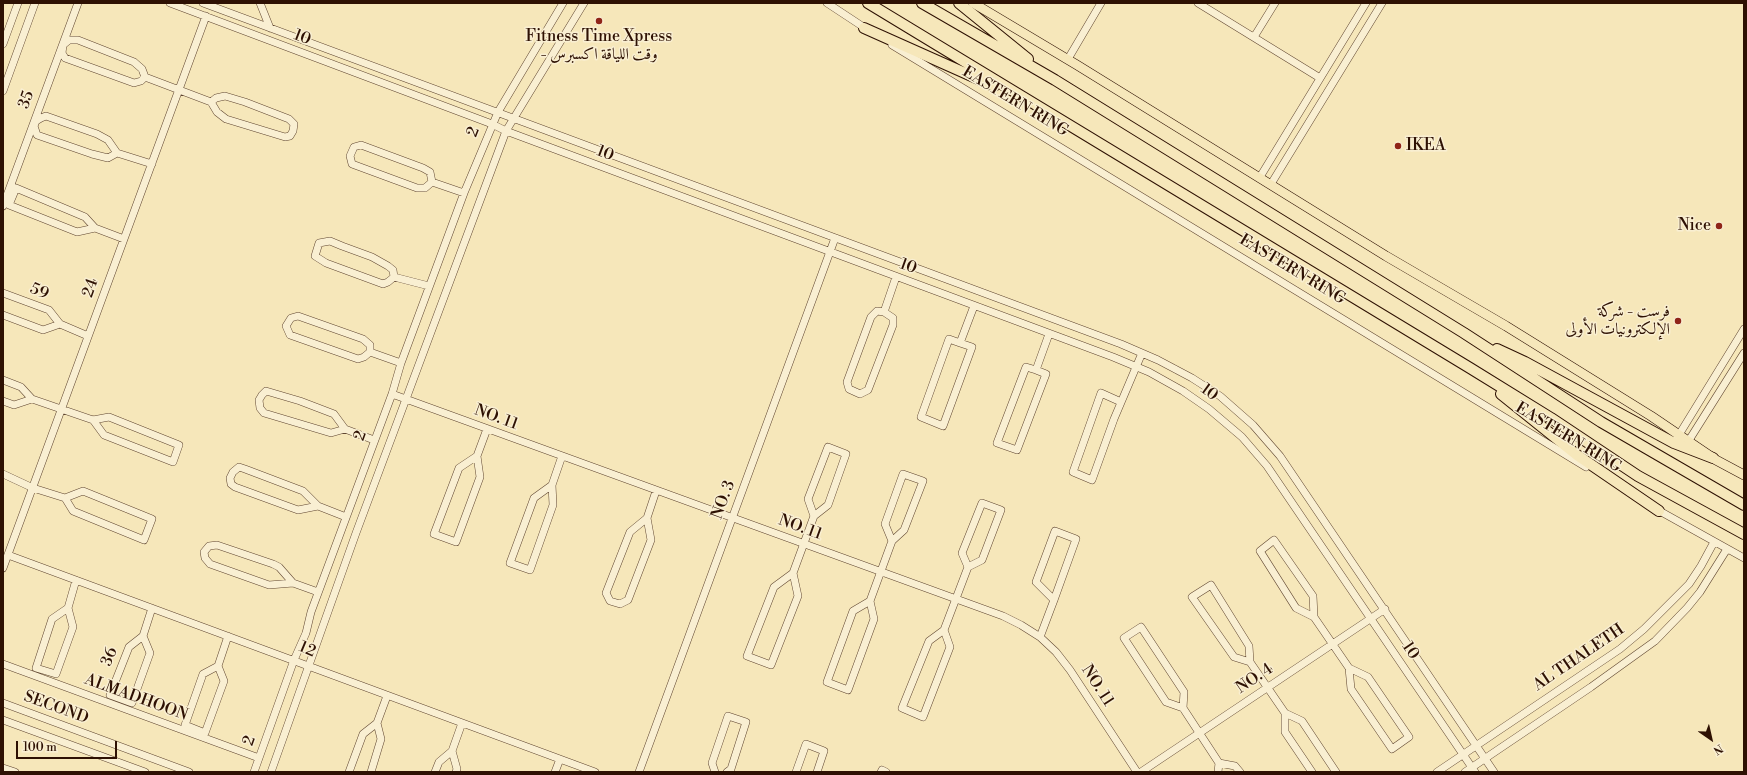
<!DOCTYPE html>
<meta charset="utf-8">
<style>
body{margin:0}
#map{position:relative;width:1747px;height:775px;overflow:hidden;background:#f6e7ba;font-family:"Libre Bodoni",serif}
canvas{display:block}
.frame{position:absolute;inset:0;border:4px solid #2e1103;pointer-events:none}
.north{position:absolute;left:1691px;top:719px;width:40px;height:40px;-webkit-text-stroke:3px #f9efd2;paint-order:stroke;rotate:146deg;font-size:11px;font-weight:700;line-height:16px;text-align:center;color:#2e1103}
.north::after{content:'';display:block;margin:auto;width:14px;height:18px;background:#2e1103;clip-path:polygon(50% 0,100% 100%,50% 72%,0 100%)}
.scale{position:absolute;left:16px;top:741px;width:101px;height:18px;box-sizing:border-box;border:2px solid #2e1103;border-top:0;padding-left:5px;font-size:12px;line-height:14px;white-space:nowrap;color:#2e1103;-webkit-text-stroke:3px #f9efd2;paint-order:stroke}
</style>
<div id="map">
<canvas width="1747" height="775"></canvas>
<div class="frame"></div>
<div class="north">N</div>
<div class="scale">100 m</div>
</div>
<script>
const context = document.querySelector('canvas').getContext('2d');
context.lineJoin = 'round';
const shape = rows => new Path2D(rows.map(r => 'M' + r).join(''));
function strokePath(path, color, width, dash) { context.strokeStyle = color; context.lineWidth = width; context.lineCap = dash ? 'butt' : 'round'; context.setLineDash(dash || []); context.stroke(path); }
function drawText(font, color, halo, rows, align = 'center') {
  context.font = font + ' "Libre Bodoni",Amiri,serif'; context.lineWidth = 3; context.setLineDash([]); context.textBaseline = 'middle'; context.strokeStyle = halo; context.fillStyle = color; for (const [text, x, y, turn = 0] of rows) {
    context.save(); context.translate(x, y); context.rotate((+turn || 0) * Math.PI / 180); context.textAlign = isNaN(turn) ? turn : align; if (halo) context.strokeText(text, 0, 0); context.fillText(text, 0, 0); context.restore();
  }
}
const minor = shape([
 [170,3,492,124,506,131,1113,357,1149,372,1183,391,1209,409,1242,437,1267,466,1475,772],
 [203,3,1121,344,1158,360,1192,378,1220,396,1253,425,1280,456,1494,772],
 [260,3,270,28],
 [827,3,868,30],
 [1198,3,1320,78],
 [1254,37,1275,3],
 [3,44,18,3],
 [892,45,1586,467],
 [1068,59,1101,3],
 [145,77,141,81,134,83,65,58,62,53,63,45,69,40,78,40,134,62,142,69,145,77,211,102,217,112,226,119,285,137,290,136,293,131,294,124,289,119,245,102,225,96,216,98,211,102],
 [3,91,35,3],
 [117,153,108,158,92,154,37,135,34,126,36,121,41,118,46,116,97,134,108,140,117,153,152,164],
 [1260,177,1366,3],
 [432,182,425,188,417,188,352,164,350,156,354,147,361,145,423,168,430,172,432,182,464,193],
 [1271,184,1382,3],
 [3,206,78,3],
 [95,228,77,232,9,205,16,188,85,217,95,228,124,239],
 [394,277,388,282,383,284,326,263,315,256,319,243,330,241,342,246,372,257,388,266,393,270,394,277,429,286],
 [3,293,49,310,60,324,88,336],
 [884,312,893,318,893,325,868,390,860,394,849,389,847,382,871,317,877,311,884,312,896,277],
 [3,315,43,330,60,324],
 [960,343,972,347,943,426,921,417,949,339,960,343,974,306],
 [370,352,364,357,358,359,290,335,286,326,291,318,298,316,363,339,370,345,370,352,401,363],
 [1036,370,1046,374,1017,450,997,443,1026,367,1036,370,1049,334],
 [3,380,21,387,32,399,93,420,109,417,179,445,173,462,104,435,93,420],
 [392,394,1003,616,1021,625,1040,637,1056,652,1070,670,1137,772],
 [3,401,14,405,32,399],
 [1121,402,1101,393,1073,472,1092,480,1114,419,1142,353],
 [345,429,331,433,264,413,260,408,259,400,262,395,266,391,300,401,334,414,345,429,374,440],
 [1677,438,1744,329],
 [1686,445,1744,353],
 [477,456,459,468,434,534,456,542,480,477,477,456,487,429],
 [3,474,33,488,65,498,83,491,152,519,144,540,73,511,65,498],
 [552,485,534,498,510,563,530,570,553,505,552,485,562,456],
 [318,506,298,510,235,487,231,484,230,478,233,472,239,467,245,469,303,491,318,506,346,517],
 [1656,509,1744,558],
 [647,518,630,532,606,593,610,601,620,604,628,600,651,540,647,518,656,491],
 [8,555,595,772],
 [3,568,206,16],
 [793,573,774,587,747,656,771,665,798,596,793,573,814,516,828,505,846,454,828,447,808,499,814,516],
 [293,583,269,585,210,564,205,558,204,552,209,546,217,545,273,564,279,567,293,583,318,592],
 [870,601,853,611,827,682,848,690,874,619,870,601,892,541,904,530,923,481,903,474,885,524,892,541],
 [68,608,52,619,36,668,56,674,73,627,68,608,76,580],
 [1314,617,1313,596,1274,540,1260,551,1296,608,1314,617,1349,668,1368,677,1409,737,1392,749,1351,689,1349,668],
 [944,630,929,641,902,708,923,717,950,647,944,630,968,567,982,560,1001,510,982,503,962,553,968,567],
 [143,636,129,647,110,695,132,703,150,653,143,636,152,608],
 [1040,637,1054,600,1076,539,1055,531,1036,582,1054,600],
 [1250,662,1234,657,1192,597,1211,585,1249,646,1250,662,1285,713,1302,721,1336,772],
 [3,664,259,758],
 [218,666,203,674,185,725,205,733,224,681,218,666,228,636],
 [3,703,189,772],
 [1183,708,1166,702,1124,638,1141,627,1184,692,1183,708,1219,763,1218,772],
 [1285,713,1285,732,1312,772],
 [3,720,145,772],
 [1219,763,1235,766,1240,772],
 [3,768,15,772],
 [254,772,294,660,306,633,311,612,392,394,401,363,464,193,498,112,563,3],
 [271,772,356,533,506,131,584,3],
 [349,772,363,734,377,723,387,696],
 [371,772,381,739,377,723],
 [435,772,439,762,452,751],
 [456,772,457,769,452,751,462,723],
 [555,772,560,759],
 [639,772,835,238],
 [715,772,712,763,728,716,746,722,731,769,727,772],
 [796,772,806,744,824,751,817,772],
 [881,772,882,770,886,772],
 [1141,772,1385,609],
 [1437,772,1620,649,1644,629,1689,584,1701,566,1714,542],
 [1465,772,1591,687,1655,641,1687,608,1700,592,1727,549]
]);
const major = shape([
 [973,3,1077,65,1386,256,1506,326,1651,416,1716,460,1744,475]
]);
const highway = shape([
 [868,3,1470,368,1551,418,1638,476,1744,534],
 [922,3,1055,80,1464,333,1601,422,1744,505],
 [959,3,1028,59],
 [864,28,994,86],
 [1497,349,1525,362,1674,443,1713,458],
 [1501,394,1577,455,1659,511]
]);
strokePath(minor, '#604631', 8);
strokePath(major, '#2e1103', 10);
strokePath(highway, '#2e1103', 12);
strokePath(minor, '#f9efd2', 7);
strokePath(major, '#f6e7ba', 9);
strokePath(highway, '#f6e7ba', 10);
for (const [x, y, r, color] of [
 [599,21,4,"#8f2418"],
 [1398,146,4,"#8f2418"],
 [1719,226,4,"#8f2418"],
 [1678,321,4,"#8f2418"]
]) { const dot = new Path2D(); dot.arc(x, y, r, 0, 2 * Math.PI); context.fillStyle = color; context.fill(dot); strokePath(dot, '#f9efd2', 1.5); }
drawText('16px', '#2e1103', '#f9efd2', [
 ["Fitness Time Xpress",599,37,"center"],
 ["- وقت اللياقة اكسبرس",599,55,"center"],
 ["IKEA",1406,146,"left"],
 ["Nice",1711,226],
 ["فرست - شركة",1670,312],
 ["الإلكترونيات الأولى",1670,330]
], 'right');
drawText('16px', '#2e1103', '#f9efd2', [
 ["10",302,38,21],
 ["35",27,100,-70],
 ["EASTERN RING",1015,102,31],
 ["2",474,132,-68],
 ["10",605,154,21],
 ["10",908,267,20],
 ["EASTERN RING",1292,270,31],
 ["24",91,288,-70],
 ["59",39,292,22],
 ["10",1209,393,36],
 ["NO. 11",496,418,20],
 ["2",361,436,-70],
 ["EASTERN RING",1568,438,31],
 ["NO. 3",724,500,-70],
 ["NO. 11",800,528,20],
 ["12",307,650,23],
 ["10",1410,651,56],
 ["36",110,657,-68],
 ["AL THALETH",1579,658,-34],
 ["NO. 4",1255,679,-34],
 ["NO. 11",1097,686,57],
 ["ALMADHOON",136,698,20],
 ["SECOND",56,708,20],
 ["2",250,741,-70]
]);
</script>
